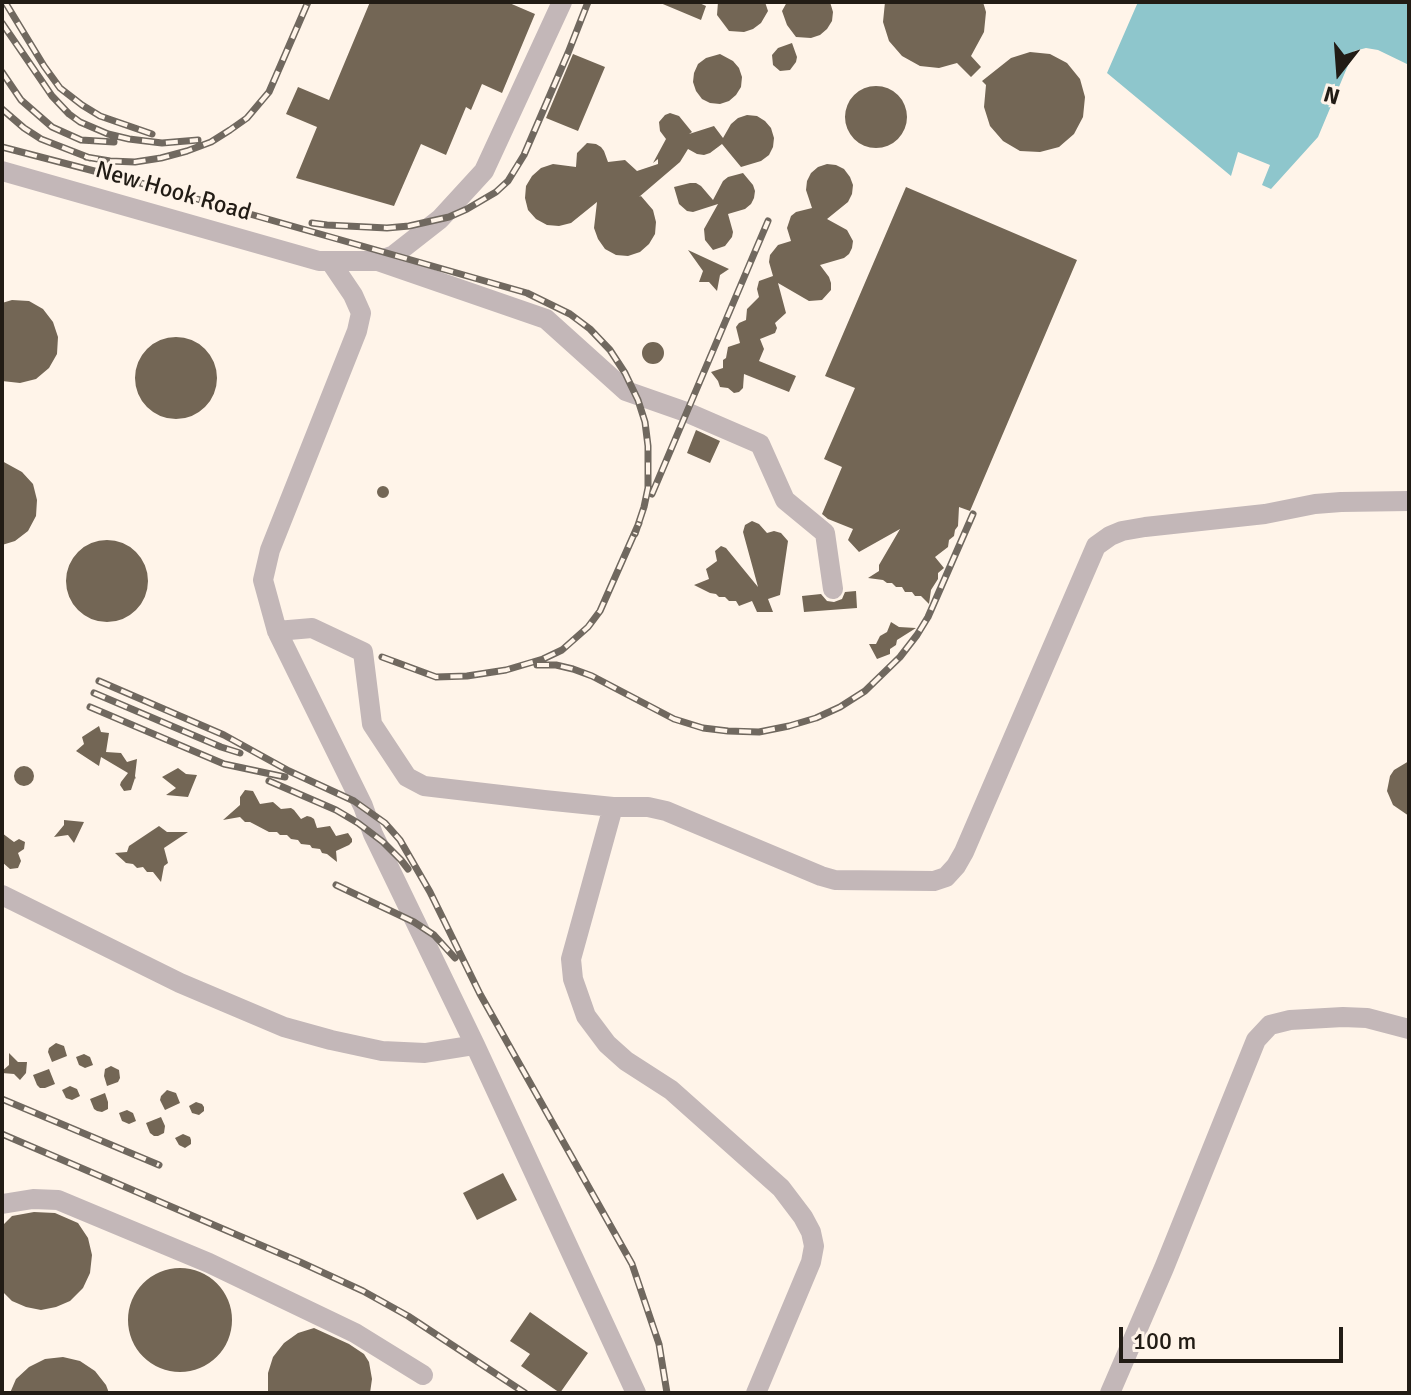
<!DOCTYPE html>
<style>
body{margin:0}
#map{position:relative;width:1411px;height:1395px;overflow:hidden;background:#fff4e9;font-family:Signika,sans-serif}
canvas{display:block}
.frame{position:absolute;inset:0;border:4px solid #221c15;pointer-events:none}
.north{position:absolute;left:1299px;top:32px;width:80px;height:80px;-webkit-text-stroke:6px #fff4e9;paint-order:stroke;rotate:197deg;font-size:22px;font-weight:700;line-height:32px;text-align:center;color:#221c15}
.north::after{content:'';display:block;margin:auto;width:28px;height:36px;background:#221c15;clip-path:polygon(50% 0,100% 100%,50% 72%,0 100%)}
.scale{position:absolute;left:1119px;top:1327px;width:224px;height:36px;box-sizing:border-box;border:4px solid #221c15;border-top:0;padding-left:10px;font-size:24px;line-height:28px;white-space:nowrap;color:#221c15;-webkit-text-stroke:6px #fff4e9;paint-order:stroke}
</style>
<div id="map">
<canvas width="1411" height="1395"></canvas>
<div class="frame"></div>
<div class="north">N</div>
<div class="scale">100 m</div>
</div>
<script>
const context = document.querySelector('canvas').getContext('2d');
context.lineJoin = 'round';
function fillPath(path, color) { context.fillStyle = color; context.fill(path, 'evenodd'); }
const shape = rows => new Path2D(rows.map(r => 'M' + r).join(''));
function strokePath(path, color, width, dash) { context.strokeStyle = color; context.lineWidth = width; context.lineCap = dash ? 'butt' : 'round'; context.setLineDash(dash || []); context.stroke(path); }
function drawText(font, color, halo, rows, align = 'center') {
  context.font = font + ' Signika,sans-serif'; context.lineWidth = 6; context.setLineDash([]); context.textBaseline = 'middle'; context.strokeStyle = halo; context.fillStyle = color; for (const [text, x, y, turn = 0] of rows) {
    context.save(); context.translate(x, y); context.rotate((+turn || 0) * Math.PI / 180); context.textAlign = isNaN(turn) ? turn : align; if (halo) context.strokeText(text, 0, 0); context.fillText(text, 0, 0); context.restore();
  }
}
fillPath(shape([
 [1138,2,1409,2,1409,65,1378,50,1366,48,1354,51,1318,137,1271,189,1262,185,1270,165,1238,152,1231,176,1107,73]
]), '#8ec6cc');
fillPath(shape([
 [370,2,507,2,535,14,502,93,482,84,471,110,466,107,446,155,421,144,394,206,296,178,317,127,286,114,298,87,329,100],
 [658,2,697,2,706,6,701,20],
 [718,2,765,2,768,11,761,23,753,29,744,32,729,31,717,15],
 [787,2,830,2,833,12,832,21,827,29,820,35,811,38,796,37,787,25,782,11],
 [885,2,983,2,986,12,984,32,971,56,981,67,971,77,957,63,939,68,920,66,902,56,889,41,883,22],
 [792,43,797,57,796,62,790,70,780,71,773,65,772,55,778,48],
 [1030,52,1050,54,1067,63,1080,79,1085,97,1083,117,1074,134,1059,147,1040,152,1020,151,1003,141,990,126,984,107,986,85,982,81,1011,58],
 [573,54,605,67,578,131,546,118],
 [720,54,733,61,739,68,742,77,741,87,736,95,729,101,720,104,710,103,702,99,696,91,693,82,694,73,698,64,706,58],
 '845 117a31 31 0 1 1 62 0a31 31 0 1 1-62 0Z',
 [670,113,679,116,692,132,689,134,714,126,723,138,731,124,738,118,747,115,757,116,765,121,771,128,774,138,773,147,769,155,761,161,741,167,722,144,710,153,704,155,697,154,688,149,680,162,639,197,641,196,653,210,656,222,655,234,649,244,640,252,628,256,616,255,605,249,598,239,594,228,597,202,571,223,559,226,547,225,536,219,528,210,525,198,526,186,532,176,541,168,553,164,576,167,577,153,587,143,596,144,601,147,604,151,608,162,625,160,637,171,658,164,658,159,653,163,666,139,660,131,659,122,665,115],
 [827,164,836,165,844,169,850,177,853,185,852,194,848,202,827,219,847,230,853,241,852,248,849,254,844,258,820,265,829,277,831,283,831,290,822,300,809,301,778,283,786,313,775,323,777,328,775,333,760,339,764,349,759,361,796,376,789,392,744,374,743,388,739,392,734,393,728,388,720,387,718,381,711,372,723,368,723,360,726,358,728,347,740,343,736,327,739,323,746,320,747,309,759,297,757,289,759,281,773,276,769,262,770,255,778,245,791,241,787,228,791,216,796,212,812,208,806,190,807,181,811,173,818,167],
 [743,173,753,185,755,191,754,198,751,204,745,209,728,214,733,232,732,237,725,246,713,250,705,240,704,229,718,204,693,212,687,211,679,204,674,187,690,183,696,183,701,186,713,200,723,181,728,177],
 [906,187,1077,260,970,511,959,507,958,526,955,530,954,536,949,540,948,547,935,557,944,568,938,573,938,579,931,590,929,604,921,596,915,596,912,592,905,592,902,587,896,587,892,583,887,583,883,580,868,578,879,571,879,565,900,529,859,552,848,540,853,529,828,519,822,514,842,467,824,459,855,388,825,376],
 [688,250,729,269,720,275,717,291,709,282,699,282,703,271],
 [12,300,29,301,43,309,53,322,58,337,57,354,49,368,36,379,20,383,2,381,2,303],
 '135 378a41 41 0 1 1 82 0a41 41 0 1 1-82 0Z',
 '642 353a11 11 0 1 1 22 0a11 11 0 1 1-22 0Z',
 [696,430,720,441,710,463,687,453],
 [2,461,22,472,33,484,37,500,36,516,28,531,15,541,2,545],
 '377 492a6 6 0 1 1 12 0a6 6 0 1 1-12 0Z',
 [752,521,759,524,767,533,774,531,781,533,788,541,780,595,768,599,773,612,757,612,752,601,739,606,736,601,729,601,725,597,719,597,716,594,710,593,694,585,709,579,706,569,717,561,715,551,721,546,726,548,758,587,743,532,745,525],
 '66 581a41 41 0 1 1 82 0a41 41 0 1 1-82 0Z',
 [856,591,857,608,804,612,802,596,821,594,827,601,834,602,842,599,845,592],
 [891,622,899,627,916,628,897,640,896,645,890,649,890,654,877,659,869,644,876,644,880,636,887,632],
 [99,726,101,732,109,733,106,752,121,753,127,762,137,759,135,776,136,779,135,778,131,790,124,791,120,785,121,782,128,773,101,757,99,766,76,751,84,744,82,737],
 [1409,761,1409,816,1393,805,1387,791,1390,776,1394,770],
 '14 776a10 10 0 1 1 20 0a10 10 0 1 1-20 0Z',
 [178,768,186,774,197,775,188,797,166,795,176,788,162,777],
 [245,790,253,791,260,804,273,802,281,809,291,808,294,810,301,819,307,816,311,817,314,819,317,828,330,826,336,836,348,833,352,839,352,842,349,845,336,851,337,862,327,854,322,853,320,849,312,848,310,845,301,844,298,840,291,839,287,835,280,835,277,832,269,832,250,822,245,822,240,817,223,820,240,805,240,797],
 [64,820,84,822,74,843,68,835,54,837,64,825],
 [159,826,167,832,188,832,164,848,168,863,164,866,161,882,153,872,147,872,143,867,137,868,133,864,126,863,115,853,127,852,129,846],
 [2,833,14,842,19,839,25,842,24,849,18,853,21,861,18,868,10,869,2,862],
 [56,1043,64,1046,67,1056,52,1062,48,1052,49,1048],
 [9,1053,18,1062,27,1062,26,1073,20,1080,14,1074,2,1073,2,1071,9,1065],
 [84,1054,90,1057,93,1065,85,1068,79,1065,76,1057],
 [111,1066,119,1070,120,1078,118,1082,107,1086,104,1076,105,1069],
 [49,1069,55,1084,45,1088,40,1088,37,1085,33,1075],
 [70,1086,77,1089,80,1096,72,1100,66,1098,62,1090],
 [167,1090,176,1093,180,1103,165,1110,160,1100,161,1096],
 [105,1093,108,1102,108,1109,102,1112,97,1111,94,1109,90,1099],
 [196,1102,202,1104,204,1107,204,1111,199,1115,192,1113,189,1106],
 [127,1110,133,1113,136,1121,129,1124,122,1121,119,1113],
 [161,1117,165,1126,164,1133,158,1136,154,1136,150,1133,146,1123],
 [183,1134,190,1137,191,1140,191,1144,185,1148,179,1145,175,1138],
 [503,1173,517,1200,477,1220,463,1193],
 [34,1212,55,1213,78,1223,88,1238,92,1255,90,1273,83,1288,70,1301,56,1307,41,1310,26,1307,12,1301,2,1291,2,1226,12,1216],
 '128 1320a52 52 0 1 1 104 0a52 52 0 1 1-104 0Z',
 [530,1312,588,1353,560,1393,521,1366,530,1354,510,1341],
 [314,1328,349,1344,364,1354,369,1362,372,1379,370,1393,268,1393,268,1373,273,1357,284,1343,298,1333],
 [63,1357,80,1361,95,1371,106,1385,109,1393,10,1393,16,1379,29,1367,45,1359]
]), '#736655');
strokePath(shape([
 [2,171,319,261,378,261,546,319,626,391,686,412,760,444,785,500,825,533,833,589],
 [330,261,353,295,361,313,357,331,270,550,263,580,277,631,363,806,373,834,475,1045,636,1393],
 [378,261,394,255,440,219,484,171,562,2],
 [277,631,312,628,363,652,372,724,407,777,424,786,544,800,613,807,648,807,666,811,821,876,835,880,934,881,946,877,956,866,964,852,1096,546,1110,536,1122,531,1145,527,1265,514,1315,504,1341,502,1409,501],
 [613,807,571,959,573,979,586,1016,607,1044,626,1061,671,1090,781,1188,803,1217,811,1232,814,1246,811,1262,756,1393],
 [2,895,180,983,284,1027,331,1040,382,1051,425,1053,475,1045],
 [2,1204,33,1199,58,1200,209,1263,355,1333,423,1375],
 [1110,1393,1164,1268,1256,1040,1270,1025,1290,1020,1343,1017,1367,1018,1409,1029]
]), '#c3b7b8', 20);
const rail = shape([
 [5,2,44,66,60,88,82,105,100,116,152,134],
 [2,23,52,96,69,114,80,122,108,134,129,139,162,143,198,140],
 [2,72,21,100,52,127,81,140,114,142],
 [2,109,24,128,41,139,90,158],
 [2,147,148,185,527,293,570,314,590,329,610,350,625,373,638,400,645,422,648,446,648,488,644,507,635,534],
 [86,157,110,161,135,162,161,158,187,151,211,142,230,130,247,118,269,92,308,2],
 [312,223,327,225,387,228,409,226,449,217,467,209,496,192,508,181,524,155,568,53,588,2],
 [652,494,768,221],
 [382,657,436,677,467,676,506,670,543,659,562,650,588,627,600,611,639,523],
 [537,665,556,665,573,669,592,676,674,719,703,728,728,731,759,732,789,726,816,718,840,707,865,691,900,657,917,635,928,617,973,514],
 [99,681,224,735,289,771,354,801,385,823,400,840,430,892,480,994,632,1264,659,1344,667,1393],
 [94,693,221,747,240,753],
 [90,707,224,764,285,777],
 [269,781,336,810,358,823,383,842,401,860,408,869],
 [336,885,414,922,434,935,455,958],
 [2,1099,159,1165],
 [2,1134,300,1262,363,1291,408,1316,525,1393]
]);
strokePath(rail, '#70685f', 7);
strokePath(rail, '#fff4e9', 4, [12]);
drawText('24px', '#221c15', '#fff4e9', [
 ["New Hook Road",173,192,16]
]);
</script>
